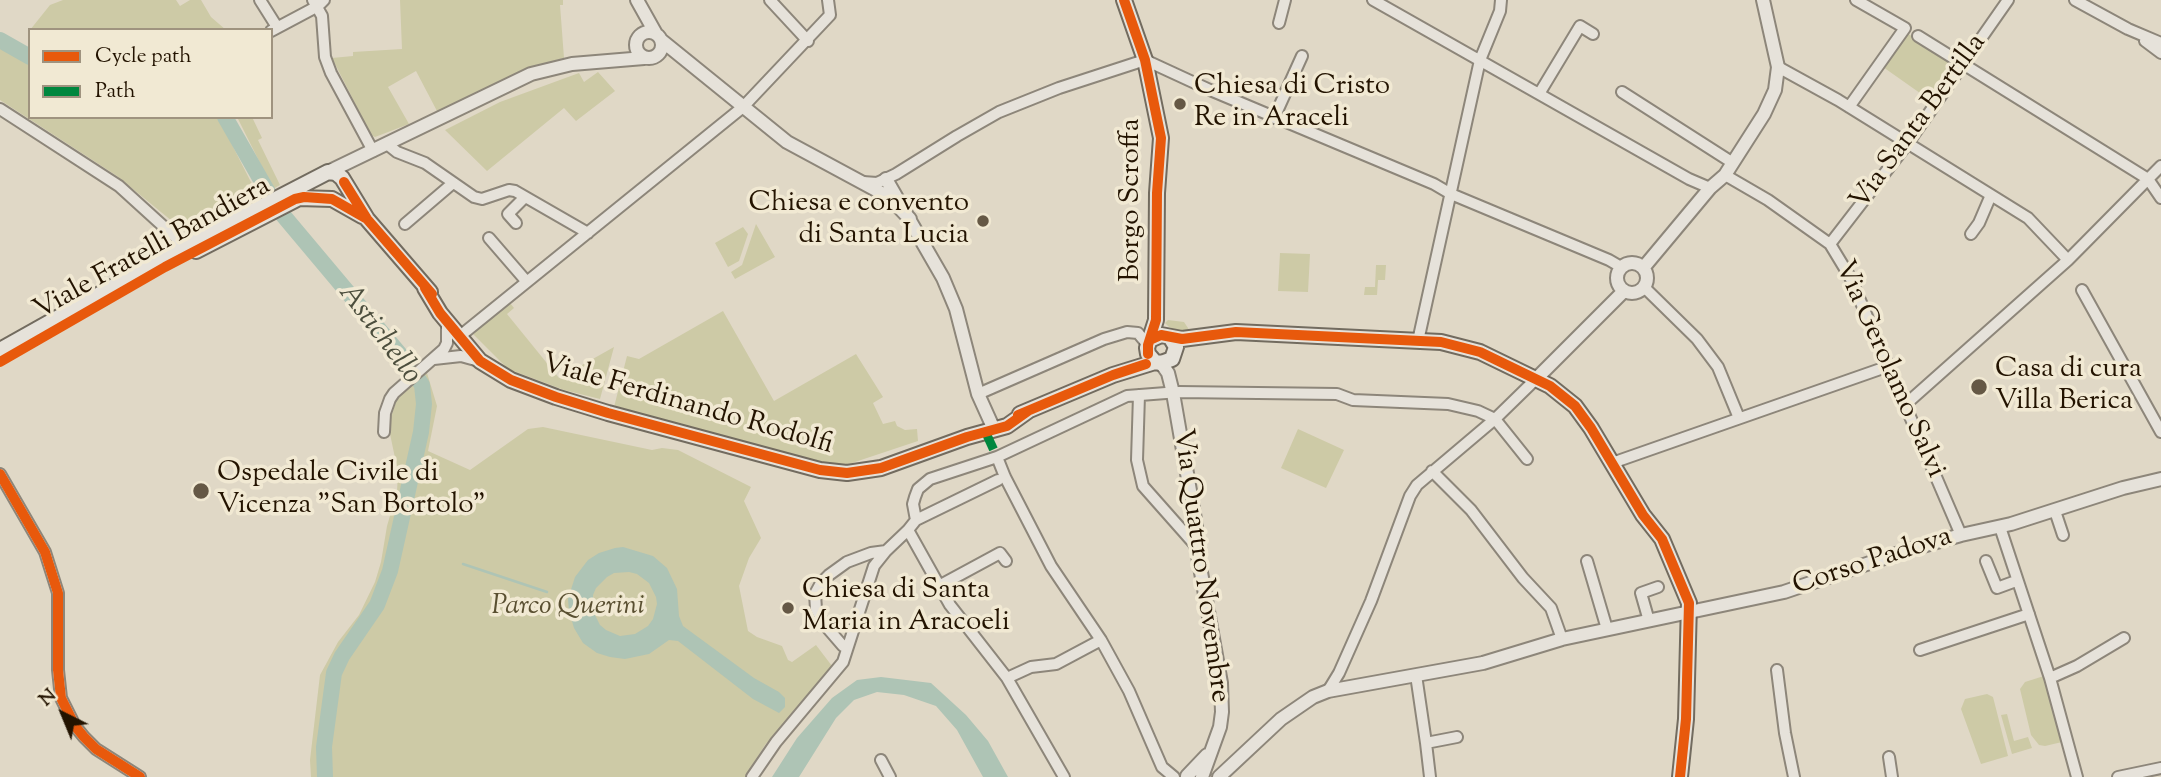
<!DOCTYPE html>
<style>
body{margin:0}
#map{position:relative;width:2161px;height:777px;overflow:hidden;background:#e0d8c6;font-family:"Sorts Mill Goudy",serif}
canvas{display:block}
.legend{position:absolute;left:28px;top:28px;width:245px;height:91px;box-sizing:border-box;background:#f1e9d3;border:2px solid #9f937f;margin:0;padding:9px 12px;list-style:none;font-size:21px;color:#231300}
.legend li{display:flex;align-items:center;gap:14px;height:35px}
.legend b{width:35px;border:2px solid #9f937f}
.north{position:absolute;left:28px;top:679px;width:70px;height:70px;-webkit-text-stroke:5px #f1e9d3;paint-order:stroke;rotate:317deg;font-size:19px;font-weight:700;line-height:28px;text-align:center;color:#231300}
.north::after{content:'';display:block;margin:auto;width:24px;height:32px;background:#231300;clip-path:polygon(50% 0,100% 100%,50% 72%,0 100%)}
</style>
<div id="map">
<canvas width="2161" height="777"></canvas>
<ul class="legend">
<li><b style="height:9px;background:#e8590c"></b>Cycle path</li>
<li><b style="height:9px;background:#00873e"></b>Path</li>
</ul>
<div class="north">N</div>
</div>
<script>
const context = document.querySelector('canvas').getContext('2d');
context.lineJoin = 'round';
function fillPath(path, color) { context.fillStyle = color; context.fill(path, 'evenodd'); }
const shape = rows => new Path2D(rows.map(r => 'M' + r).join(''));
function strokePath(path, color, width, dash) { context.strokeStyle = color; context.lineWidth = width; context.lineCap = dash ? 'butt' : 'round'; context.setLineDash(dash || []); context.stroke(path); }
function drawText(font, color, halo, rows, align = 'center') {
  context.font = font + ' "Sorts Mill Goudy",serif'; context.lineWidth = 7; context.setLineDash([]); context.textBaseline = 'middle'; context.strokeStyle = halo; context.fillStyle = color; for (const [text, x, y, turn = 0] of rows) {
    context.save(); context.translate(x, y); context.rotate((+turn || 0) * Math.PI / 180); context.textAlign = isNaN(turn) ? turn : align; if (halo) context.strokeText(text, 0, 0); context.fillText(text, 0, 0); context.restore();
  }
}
fillPath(shape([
 [63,0,176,0,180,6,190,0,201,0,211,17,226,30,30,30,50,5],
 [400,0,563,0,563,5,560,5,564,58,527,69,437,111,416,71,388,87,409,124,375,137,371,135,332,58,353,56,353,52,402,49],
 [1907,33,1952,63,1927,98,1883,67],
 [0,46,30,63,30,117,218,117,257,194,189,235,117,176,0,100],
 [598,72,615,91,576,121,564,108,487,171,445,130,500,102,579,73,584,82],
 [237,117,252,117,262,138,258,140,280,185,273,189],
 [756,224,775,257,735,279,731,272,742,265],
 [743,227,748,234,739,261,728,267,715,243],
 [1280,253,1310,254,1308,292,1278,291],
 [1376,265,1386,265,1385,280,1378,280,1377,295,1364,295,1365,287,1375,287],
 [510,303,514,308,507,314,559,378,614,347,600,399,564,390,508,369,473,334],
 [723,311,774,401,856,354,883,397,873,403,883,424,895,421,897,426,905,430,917,429,918,441,837,468,614,407,627,356,639,359],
 [1168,320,1184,322,1190,331,1182,332,1169,327,1165,323],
 [427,373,437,406,428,451,470,470,528,429,543,427,652,450,662,448,678,450,751,487,744,501,761,538,749,558,739,586,748,631,757,637,782,646,788,660,792,662,816,645,832,666,765,745,745,777,311,777,310,760,320,675,338,642,359,615,375,582,381,562,387,526,397,492,398,472,390,434,391,417,396,402,404,391],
 [1298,429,1344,450,1326,488,1281,468],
 [2047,675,2062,742,2045,746,2039,745,2031,735,2020,689,2025,682],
 [1987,694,1993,697,2008,756,1981,764,1961,709,1965,699],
 [2007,714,2014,741,2028,737,2032,748,2012,754,2001,715]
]), '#cdcaa6');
fillPath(shape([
 [623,547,653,556,667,568,677,589,679,616,683,626,754,678,779,692,785,698,785,707,779,713,753,699,678,641,669,640,649,654,625,659,610,657,597,653,583,643,574,628,569,611,568,599,575,577,588,560,599,553,615,548],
 [629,572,637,574,649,583,656,597,657,604,653,619,648,626,635,634,620,636,606,630,600,625,593,611,593,595,596,588,607,577,614,573],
 [881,677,931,683,966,715,988,741,1008,777,983,777,957,730,936,706,904,695,877,692,854,700,836,718,799,777,772,777,797,738,832,698,857,680]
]), '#aec4b5');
strokePath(shape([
 [463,564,547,592]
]), '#aec4b5', 2.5);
strokePath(shape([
 [0,40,30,57],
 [225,117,277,208,408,364,422,385,424,404,421,432,390,571,377,605,342,656,334,673,324,747,325,777]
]), '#aec4b5', 16);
const minor = shape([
 [260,0,277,27],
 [313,0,322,16,325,57,331,73,373,151],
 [770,0,808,41],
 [1373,0,1689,179,1710,188],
 [2075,0,2128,29,2161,43],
 [1279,23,1285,0],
 [271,31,318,6,324,0],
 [1918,36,2148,179,2161,198],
 [2145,41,2161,53],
 [1778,67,1838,100,2028,218,2068,260],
 [1622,92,1733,163],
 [1539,94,1580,26,1593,34],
 [1849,107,1905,28,1856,0],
 [0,109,119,186,185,246],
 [1274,118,1302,56],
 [387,144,397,152,425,163,474,197,482,199,509,190,515,191,588,233],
 [1725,175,1768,200,1830,244,1850,277,1961,535],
 [863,182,877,183,896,174,957,136,999,112,1059,88,1145,60,1210,90,1434,184,1451,194,1609,260,1621,267],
 [516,223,508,214,525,197],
 [405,224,453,183],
 [1971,234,1979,223,1991,195],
 [489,238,527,282],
 [1830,244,1908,143,2008,0],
 [1645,288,1697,339,1718,367,1739,418],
 [2082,290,2161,432],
 [465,332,743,107,830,15,828,0],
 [1418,341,1480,60,1500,11,1501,0],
 [434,359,461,356,479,361],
 [978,394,1104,339,1127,332,1138,333,1148,345],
 [1139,395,1137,460,1143,486,1197,547],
 [1906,404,2068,260,2161,166],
 [384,432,385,413,390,399,394,393,444,349,447,343,447,320],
 [997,457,1005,477,1051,566,1101,640,1129,691,1162,767,1174,777],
 [1612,463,1889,366],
 [1432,471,1471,510,1523,578,1551,608,1562,639],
 [0,474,45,552,58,593,58,670,61,698,75,726,84,737,96,749,140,777],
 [2055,511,2063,535],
 [916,520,913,504,915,497,918,489,930,479,997,457,1127,396,1179,392,1337,394,1353,400,1448,404,1478,411,1495,419,1527,459],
 [2000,527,2050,678,2077,777],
 [908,530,950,605,1007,678,1064,777],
 [1587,561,1607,629],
 [1986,561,1997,588,2016,581],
 [939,586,1000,553,1006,561],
 [1649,621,1641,593,1658,587],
 [843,646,824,624,816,609,815,594,821,583,829,575,847,562,871,553,886,551],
 [1920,650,2029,614],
 [1777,670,1785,733,1794,777],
 [1416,675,1426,743],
 [1007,678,1031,667,1056,664,1101,640],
 [2050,678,2077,666,2124,638],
 [1328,691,1339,673,1371,601,1410,496,1417,485,1495,419,1537,378],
 [1889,757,1892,777],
 [881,760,890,777],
 [752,777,776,742,843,662,874,566,886,551,908,530,916,520,998,480],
 [1430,777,1426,743,1457,737],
 [2118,777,2161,768]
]);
const tertiary = shape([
 [637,0,656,34],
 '636 45a13 13 0 1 1 26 0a13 13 0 1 1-26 0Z',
 [661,40,787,142,889,197,910,219],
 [328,172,531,74,572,64,644,58],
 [886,179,943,278,956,309,978,394,992,425],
 '1617 278a15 15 0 1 1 30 0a15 15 0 1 1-30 0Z',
 [1644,267,1710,188,1725,175,1764,114,1775,90,1778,67,1763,0],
 [1161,363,1168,373,1173,393,1196,525,1195,539,1221,683,1222,712,1220,727,1202,777],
 [1537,378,1624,291],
 [1187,776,1207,755],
 [1219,777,1281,719,1313,697,1328,691,1483,663,1562,639,1784,592,1905,551,1961,535,2011,524,2123,488,2161,479]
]);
const secondary = shape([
 [1124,0,1145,60,1161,138,1157,193,1156,320,1147,348,1148,354,1155,362,1161,363,1172,359,1176,347,1170,337],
 [196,251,299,198,332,199,362,216],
 [425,288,440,313,480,361,511,380,556,397,608,413,820,470,847,473,881,468,967,437,1007,426,1028,411],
 [1152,339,1161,335,1182,339,1236,332,1441,342,1480,352,1550,386,1575,406,1591,428,1643,515,1662,539,1689,603,1686,719,1680,777],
 [0,350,185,246,328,172,336,173,342,178,367,219,430,292],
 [1020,414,1113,375,1155,362]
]);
strokePath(minor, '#8d867a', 14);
strokePath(tertiary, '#8d867a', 16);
strokePath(secondary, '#726b5f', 18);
strokePath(minor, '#e6e2da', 10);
strokePath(tertiary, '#e6e2da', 12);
strokePath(secondary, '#e6e2da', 14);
strokePath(shape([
 [986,433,997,457]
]), '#00873e', 9, [18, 9]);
strokePath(shape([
 [1124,0,1145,60,1161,138,1157,193,1156,320,1148,345,1148,354],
 [344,182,367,219,432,294],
 [425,288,440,313,480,361,511,380,556,397,608,413,820,470,847,473,881,468,967,437,1007,426,1028,411],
 [1152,339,1161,335,1182,339,1236,332,1441,342,1480,352,1550,386,1575,406,1591,428,1643,515,1662,539,1689,603,1686,719,1680,777],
 [0,362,165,267,295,199,304,197,332,199,367,219],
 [1018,415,1113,375,1146,364],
 [0,474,45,552,58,593,58,670,61,698,75,726,84,737,96,749,140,777]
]), '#e8590c', 10);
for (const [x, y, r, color] of [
 [1180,104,7,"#655845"],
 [983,221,7,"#655845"],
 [1979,387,9,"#655845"],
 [201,491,9,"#655845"],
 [788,608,7,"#655845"]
]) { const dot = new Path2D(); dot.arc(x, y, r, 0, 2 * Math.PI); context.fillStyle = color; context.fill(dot); strokePath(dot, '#f1e9d3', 2.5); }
drawText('28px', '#231300', '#f1e9d3', [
 ["Chiesa di Cristo",1194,88],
 ["Re in Araceli",1194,120],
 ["Chiesa e convento",969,205,"right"],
 ["di Santa Lucia",969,237,"right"],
 ["Casa di cura",1995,371],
 ["Villa Berica",1995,403],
 ["Ospedale Civile di",217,475],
 ["Vicenza \"San Bortolo\"",217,507],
 ["Chiesa di Santa",802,592],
 ["Maria in Aracoeli",802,624]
], 'left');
drawText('28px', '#231300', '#f1e9d3', [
 ["Via Santa Bertilla",1920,123,-54],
 ["Borgo Scroffa",1133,200,-90],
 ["Viale Fratelli Bandiera",153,250,-29],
 ["Via Gerolamo Salvi",1888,370,66],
 ["Viale Ferdinando Rodolfi",687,406,16],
 ["Corso Padova",1873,563,-18],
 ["Via Quattro Novembre",1199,566,82]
]);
drawText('italic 28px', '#594f31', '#f1e9d3', [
 ["Parco Querini",568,608]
]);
drawText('italic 30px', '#4c4e3d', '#f1e9d3', [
 ["Astichello",378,335,53]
]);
</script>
